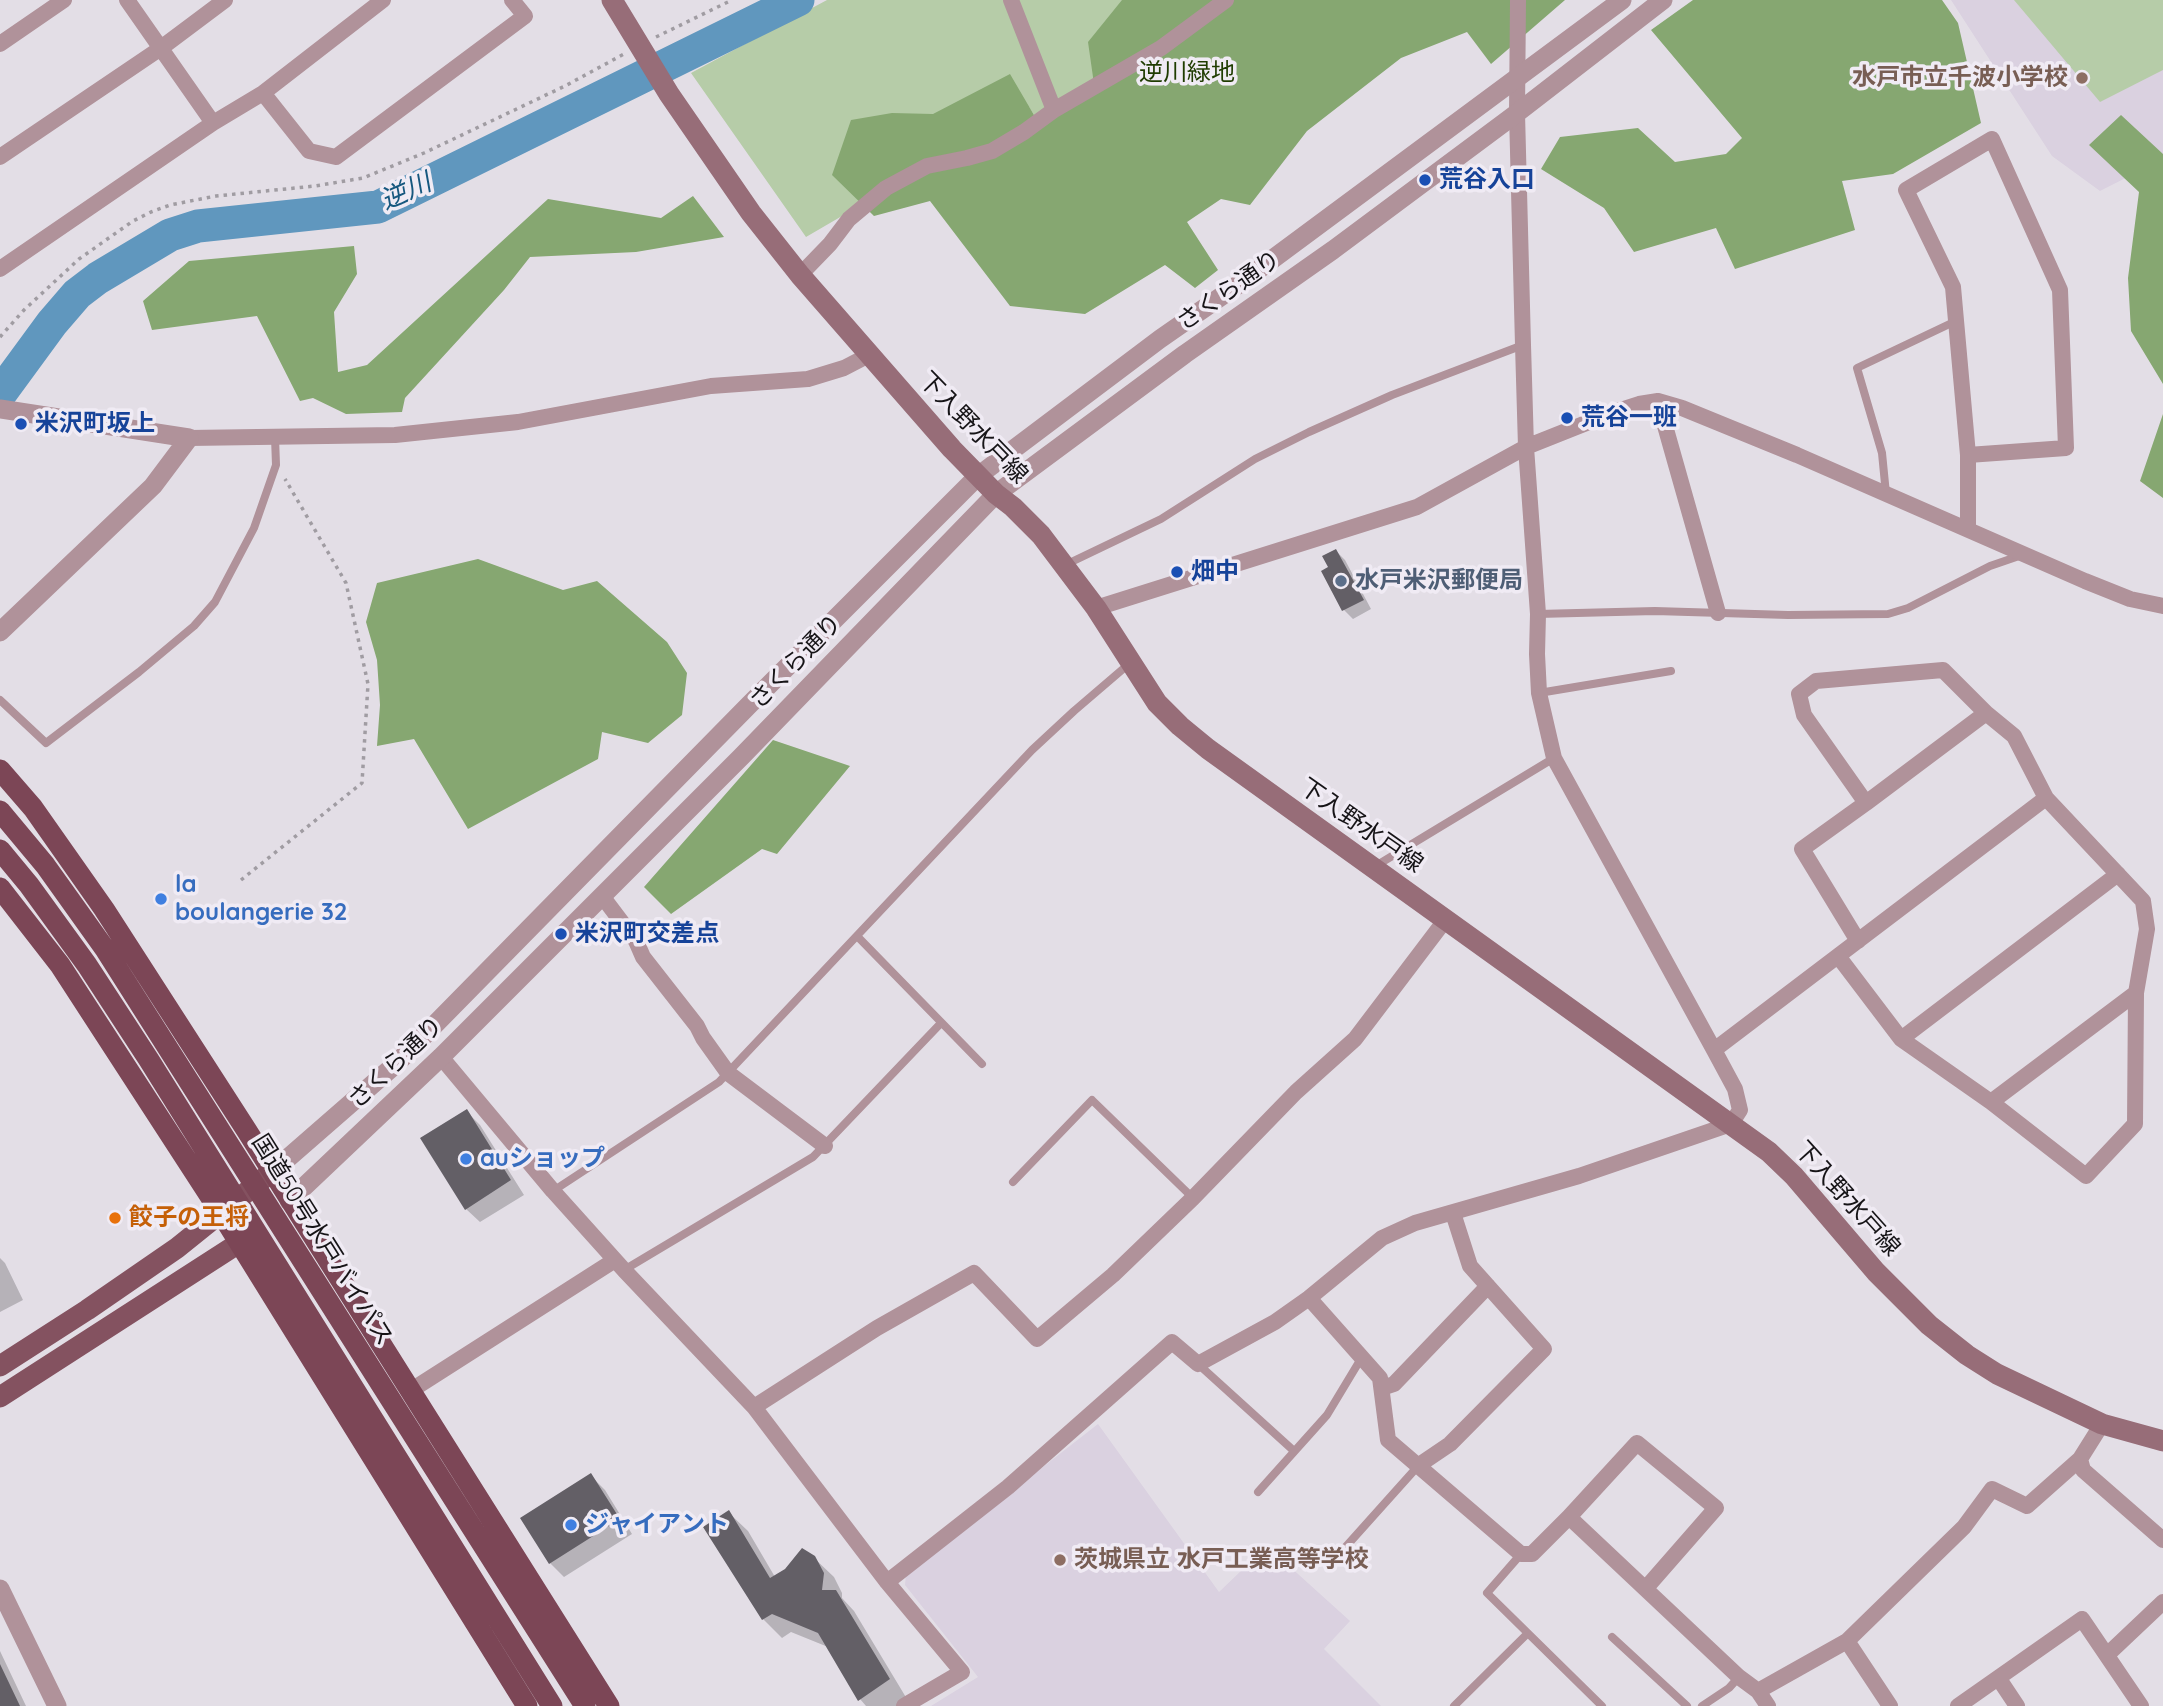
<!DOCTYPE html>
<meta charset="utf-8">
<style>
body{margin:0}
canvas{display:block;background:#e3dee6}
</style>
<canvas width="2163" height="1706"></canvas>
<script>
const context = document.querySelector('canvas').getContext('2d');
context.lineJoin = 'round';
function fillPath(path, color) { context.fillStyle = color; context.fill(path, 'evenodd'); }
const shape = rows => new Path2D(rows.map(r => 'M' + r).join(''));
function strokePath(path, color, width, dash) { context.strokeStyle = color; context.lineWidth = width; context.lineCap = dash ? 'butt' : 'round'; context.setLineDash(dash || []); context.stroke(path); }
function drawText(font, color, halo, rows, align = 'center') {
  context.font = font + ' Quicksand,"Noto Sans JP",sans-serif'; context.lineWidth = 7; context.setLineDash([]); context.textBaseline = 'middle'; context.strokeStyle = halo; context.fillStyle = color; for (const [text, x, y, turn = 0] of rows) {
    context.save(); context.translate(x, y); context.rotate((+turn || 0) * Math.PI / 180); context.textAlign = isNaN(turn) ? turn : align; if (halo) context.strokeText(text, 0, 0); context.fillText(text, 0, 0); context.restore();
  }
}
fillPath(shape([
 [1951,0,2163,0,2163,159,2100,191,2052,156],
 [1098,1424,1219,1592,1267,1546,1350,1621,1324,1649,1381,1706,931,1706,978,1677,905,1585,906,1574]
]), '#dad1e0');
fillPath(shape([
 [827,0,1425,0,1034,115,1029,107,806,237,691,73],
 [2014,0,2163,0,2163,70,2100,102]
]), '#b6cca8');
fillPath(shape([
 [1122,0,1565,0,1491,64,1467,32,1401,58,1307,131,1250,205,1221,199,1187,222,1218,270,1195,288,1165,265,1085,314,1010,306,930,201,874,216,832,175,851,120,892,113,933,114,1010,74,1034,115,1094,84,1088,42],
 [1693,0,1942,0,1958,23,1981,123,1893,174,1842,181,1855,230,1735,269,1716,228,1634,252,1604,208,1541,169,1560,137,1638,128,1675,162,1726,154,1742,138,1651,30],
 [2121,115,2163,154,2163,414,2163,384,2131,331,2128,278,2139,192,2089,145],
 [693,196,724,237,636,252,530,257,504,290,405,398,402,412,346,414,313,398,300,401,257,316,152,330,143,301,189,261,354,246,357,274,334,312,338,372,367,365,548,199,661,218],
 [2163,414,2163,498,2140,481],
 [478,559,563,590,597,581,667,642,687,673,682,715,648,743,602,732,598,759,468,829,414,739,377,746,380,705,377,660,366,622,377,583],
 [773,740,850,766,777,854,762,849,671,914,644,887]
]), '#86a771');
fillPath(shape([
 [1336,551,1345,560,1371,609,1353,619,1344,610,1323,571,1330,568],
 [466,1111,480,1125,524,1195,480,1222,466,1209],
 [0,1258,5,1263,23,1300,0,1312],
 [591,1476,605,1490,632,1534,564,1577,550,1563],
 [729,1513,748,1531,775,1577,814,1558,834,1577,842,1593,842,1598,854,1611,907,1699,897,1706,866,1706,860,1699,828,1647,791,1632,782,1638,763,1619],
 [0,1651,26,1706,0,1706]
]), '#0003');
strokePath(shape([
 [0,394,52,323,77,294,98,278,170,235,198,226,378,207,798,0]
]), '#6097be', 33);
fillPath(shape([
 [1336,549,1364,600,1342,611,1321,571,1328,567,1322,556],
 [467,1109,511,1180,465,1210,420,1138],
 [591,1473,620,1519,549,1564,520,1518],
 [729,1510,770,1578,785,1569,802,1548,815,1556,824,1573,822,1590,836,1590,890,1679,858,1701,818,1633,772,1614,762,1620,703,1527],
 [0,1664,20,1706,0,1706]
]), '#635f66');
strokePath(shape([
 [656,37,732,0],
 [0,337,24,310,79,259,133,221,151,212,170,205,216,196,315,186,363,178,424,153,565,86,624,54],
 [241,880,362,783,368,684,346,583,285,479]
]), '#a09ca2', 3.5, [3.5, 5]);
strokePath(shape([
 [1886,494,1882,453,1857,368,1958,320],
 [1065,565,1161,519,1255,459,1309,432,1392,395,1523,345],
 [1538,614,1655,611,1788,615,1888,614,1908,608,1990,566,2022,555],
 [1539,693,1671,671],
 [0,700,46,743,139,672,194,626,215,602,254,528,276,465,275,437],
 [1374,867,1554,758],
 [857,936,982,1064],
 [1013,1182,1092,1100,1193,1198],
 [553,1191,719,1082,1032,750,1074,711,1130,663],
 [624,1270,813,1157,941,1023],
 [1198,1364,1294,1451],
 [1258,1492,1327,1415,1362,1357],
 [1521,1554,1487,1593,1602,1706],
 [1333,1561,1419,1465],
 [1612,1637,1687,1706],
 [1454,1706,1527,1634],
 [1702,1706,1729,1688,1739,1677]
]), '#b0929a', 8);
strokePath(shape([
 [127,0,213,123],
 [1011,0,1054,110],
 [0,44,64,0],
 [263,93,309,151,336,157,525,16,512,0],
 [0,157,161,48,225,0],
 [0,269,213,123,263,93,383,0],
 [800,275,830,244,849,219,886,188,927,166,967,158,992,151,1024,132,1054,110,1161,48,1226,0],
 [1658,401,1718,613],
 [189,438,395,435,518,422,711,386,808,379,844,368,869,355],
 [1968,529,1968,455,1953,287,1906,190,1992,139,2060,290,2066,448,1968,455],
 [1096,608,1417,507,1526,447,1614,412,1639,404,1658,401,1682,408,1797,455,2085,581,2130,599,2163,606],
 [1866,803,1986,713],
 [602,896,636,941,643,957,697,1026,703,1038,728,1073,825,1146],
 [1838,956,1901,1039,1991,1102,2086,1176,2135,1124,2136,993,2147,929,2143,901,2046,798,2014,736,1986,713,1943,670,1816,681,1799,694,1804,715,1866,803,1802,849,1858,941],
 [1901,1039,2118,874],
 [1714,1050,2046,798],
 [441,1057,553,1191,624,1270,754,1407,887,1582,962,1672,904,1706],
 [1991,1102,2136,993],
 [1309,1298,1380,1378,1388,1440,1521,1554,1532,1554,1569,1517,1637,1443,1716,1508,1646,1588],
 [1382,1388,1394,1384,1488,1286],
 [410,1391,615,1260],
 [754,1407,877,1328,974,1273,1037,1339,1113,1275,1193,1198,1296,1092,1355,1039,1446,919],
 [2102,1424,2080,1459,2083,1470,2163,1540],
 [1419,1465,1450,1444,1544,1349,1470,1266,1453,1213],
 [1569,1517,1739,1677,1758,1691],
 [887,1582,1008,1487,1172,1342,1198,1364,1275,1322,1309,1298,1382,1238,1415,1223,1579,1176,1731,1124,1740,1110,1735,1089,1714,1050,1554,758,1539,693,1537,654,1538,614,1526,447,1523,345,1517,113,1518,0],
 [1847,1641,1890,1706],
 [2107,1655,2163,1602],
 [1999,1679,2017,1706],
 [1768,1706,1758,1691,1847,1641,1964,1527,1992,1489,2027,1506,2080,1459],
 [1958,1706,2082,1619,2141,1706]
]), '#b0929a', 16);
strokePath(shape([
 [0,409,189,438,153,486,0,632],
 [272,1172,397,1063,750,704,978,476,1160,339,1239,284,1622,0],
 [289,1201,441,1057,741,757,996,494,1185,354,1333,250,1517,113,1663,0],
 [0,1589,57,1706]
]), '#b0929a', 19);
strokePath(shape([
 [612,0,669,94,751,213,800,275,952,449,996,494,1013,507,1041,535,1096,608,1157,703,1180,726,1208,749,1769,1152,1794,1176,1876,1272,1929,1325,1967,1355,1997,1374,2102,1424,2163,1441]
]), '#976d78', 21);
strokePath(shape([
 [0,1366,87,1310,177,1248,269,1174],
 [0,1397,239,1243,253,1231]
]), '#845260', 21);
strokePath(shape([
 [0,770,33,808,104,909,247,1131,609,1706],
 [0,811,45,865,105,949,585,1706],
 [0,850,29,885,87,965,149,1060,552,1706],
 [0,888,60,965,221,1213,527,1706]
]), '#7c4656', 21);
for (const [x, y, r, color] of [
 [2082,78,7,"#8d6e63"],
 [1425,180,7,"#1a4fb4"],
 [1567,418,7,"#1a4fb4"],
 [21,424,7,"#1a4fb4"],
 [1177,572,7,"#1a4fb4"],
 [1341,581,7,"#5c6f8a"],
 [161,899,7,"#3f7fe0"],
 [561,934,7,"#1a4fb4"],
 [466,1159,7,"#3f7fe0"],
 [115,1218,7,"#e8710a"],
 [571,1525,7,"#3f7fe0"],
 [1060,1560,7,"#8d6e63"]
]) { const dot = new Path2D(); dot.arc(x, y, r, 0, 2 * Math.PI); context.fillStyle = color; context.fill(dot); strokePath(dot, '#f0ebf4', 2.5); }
drawText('24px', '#1f3c01', '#f0ebf4', [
 ["逆川緑地",1187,73]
]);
drawText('bold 24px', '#785e54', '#f0ebf4', [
 ["水戸市立千波小学校",2068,78],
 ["茨城県立 水戸工業高等学校",1074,1560,"left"]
], 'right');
drawText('bold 24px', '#164399', '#f0ebf4', [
 ["荒谷入口",1439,180],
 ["荒谷一班",1581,418],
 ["米沢町坂上",35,424],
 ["畑中",1191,572],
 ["米沢町交差点",575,934]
], 'left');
drawText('24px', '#161417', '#f0ebf4', [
 ["さくら通り",1229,291,-35],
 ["下入野水戸線",973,428,46],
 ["さくら通り",796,662,-46],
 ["下入野水戸線",1361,826,35],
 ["さくら通り",396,1063,-44],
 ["下入野水戸線",1847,1199,48],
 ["国道50号水戸バイパス",322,1240,58]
]);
drawText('bold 24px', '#4e5e75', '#f0ebf4', [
 ["水戸米沢郵便局",1355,581]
], 'left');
drawText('bold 24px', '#366cbe', '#f0ebf4', [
 ["la",175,885],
 ["boulangerie 32",175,913],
 ["auショップ",480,1159],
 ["ジャイアント",585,1525]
], 'left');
drawText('bold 24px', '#c56008', '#f0ebf4', [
 ["餃子の王将",129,1218]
], 'left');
drawText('italic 26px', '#17587f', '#f0ebf4', [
 ["逆川",406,192,-24]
]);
</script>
